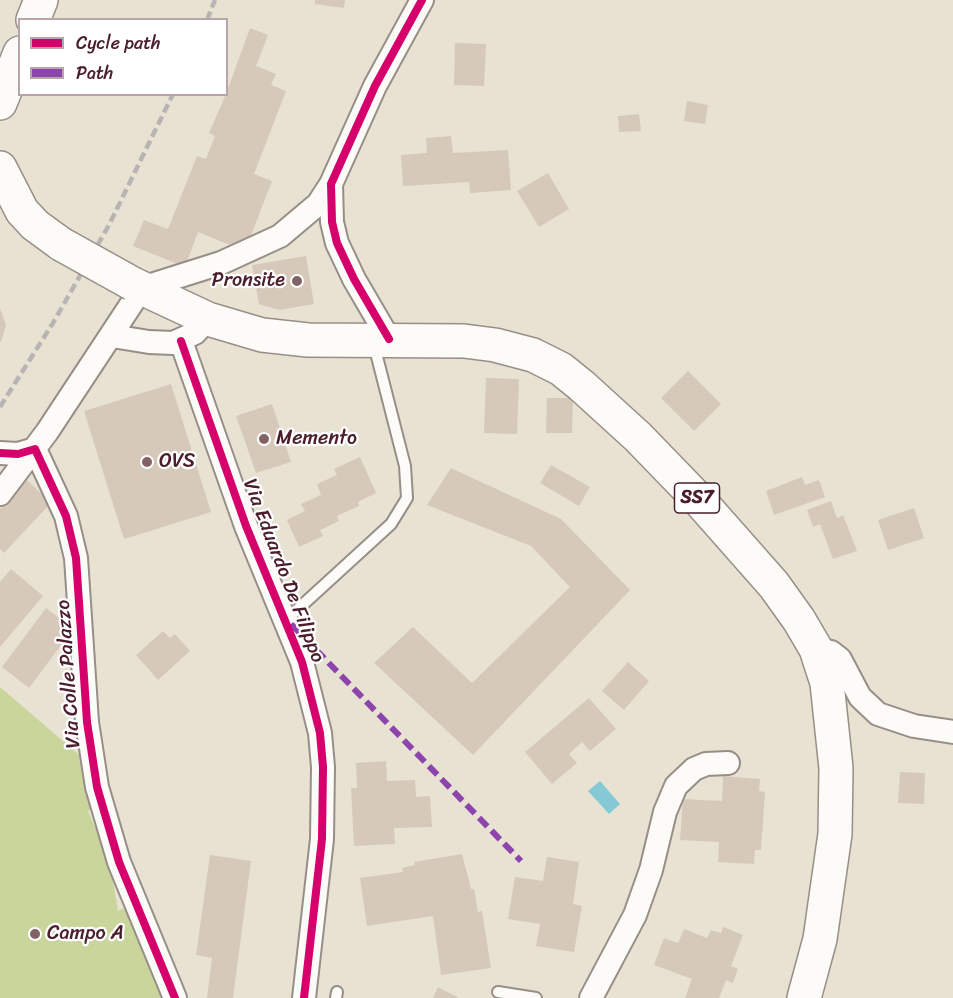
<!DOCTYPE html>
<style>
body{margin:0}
#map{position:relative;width:953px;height:998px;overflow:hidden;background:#e8e2d2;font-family:Sriracha,sans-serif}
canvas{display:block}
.legend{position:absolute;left:18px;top:18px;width:210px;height:78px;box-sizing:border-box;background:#fff;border:2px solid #b7a5aa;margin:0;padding:8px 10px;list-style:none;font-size:18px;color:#4a1f2b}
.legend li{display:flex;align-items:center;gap:12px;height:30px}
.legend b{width:30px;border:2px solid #b7a5aa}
</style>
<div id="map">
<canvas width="953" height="998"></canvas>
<ul class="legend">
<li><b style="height:8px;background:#d6006c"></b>Cycle path</li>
<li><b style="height:8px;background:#8e44ad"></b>Path</li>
</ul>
</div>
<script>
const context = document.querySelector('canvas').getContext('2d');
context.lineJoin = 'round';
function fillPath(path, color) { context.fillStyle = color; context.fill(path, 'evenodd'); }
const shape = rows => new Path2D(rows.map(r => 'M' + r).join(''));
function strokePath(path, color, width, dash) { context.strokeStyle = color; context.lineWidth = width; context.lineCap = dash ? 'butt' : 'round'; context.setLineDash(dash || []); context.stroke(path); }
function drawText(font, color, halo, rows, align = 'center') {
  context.font = font + ' Sriracha,sans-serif'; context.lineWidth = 4.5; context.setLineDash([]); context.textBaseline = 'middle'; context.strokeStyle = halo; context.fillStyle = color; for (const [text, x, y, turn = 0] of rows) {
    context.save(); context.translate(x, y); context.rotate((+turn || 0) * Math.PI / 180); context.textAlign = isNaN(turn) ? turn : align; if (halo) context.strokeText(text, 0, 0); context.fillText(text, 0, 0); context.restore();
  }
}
fillPath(shape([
 [0,687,85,760,95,807,88,811,110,862,118,911,128,907,168,998,0,998]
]), '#cad59c');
fillPath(shape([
 [600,781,620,804,609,814,588,791]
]), '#85c9d7');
fillPath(shape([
 [315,0,345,0,344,8,315,4],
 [250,28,268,35,256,66,276,74,271,85,286,91,254,174,272,181,245,251,198,232,185,267,133,246,144,220,168,229,197,156,206,159,215,136,209,133,226,94],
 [455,43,486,44,484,86,454,85],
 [687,101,708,105,705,124,684,121],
 [639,114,641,131,619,132,618,116],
 [451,136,453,153,508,150,511,190,470,193,469,182,403,186,401,155,427,153,426,138],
 [548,173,569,209,539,227,517,191],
 [306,256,314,304,279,310,259,304,252,265],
 [0,308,6,325,1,342,0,342],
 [688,371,721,404,694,431,661,398],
 [486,378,519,379,517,434,484,433],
 [171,384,211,512,124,539,84,411],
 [547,398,573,398,572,433,546,433],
 [272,404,291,462,256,473,236,416],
 [360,457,376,493,358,502,359,506,337,516,339,521,320,530,323,536,299,547,287,520,305,511,301,504,321,495,317,484,337,475,334,469],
 [551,465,590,487,579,506,540,483],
 [451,468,561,519,630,590,473,755,374,663,413,627,472,683,570,587,531,546,427,505],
 [802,477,805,485,819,480,825,497,774,515,766,491],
 [27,480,51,503,4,553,0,549,0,509],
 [831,501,837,518,843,515,857,551,833,559,820,524,813,527,807,510],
 [914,508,924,538,888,550,878,520],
 [11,569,43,596,0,647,0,582],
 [46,608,73,629,29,688,2,667],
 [163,631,170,638,175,634,190,651,158,680,136,655],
 [628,662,649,681,624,710,602,691],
 [589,698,616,729,590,751,582,742,569,754,577,763,552,784,525,752],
 [386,761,387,781,415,780,416,797,430,796,432,827,394,828,395,844,354,846,351,788,357,788,356,763],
 [900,772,925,773,924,804,898,803],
 [723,776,760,779,759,791,765,792,761,850,755,850,754,864,718,862,719,842,680,840,683,799,722,801],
 [462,854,471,889,474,889,478,912,482,911,491,968,441,975,433,916,367,926,360,878,403,872,402,868,415,865,414,862],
 [210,855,251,861,233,998,207,998,212,958,196,955],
 [547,857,579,862,573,904,582,906,574,952,536,946,540,924,508,919,515,877,543,881],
 [723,927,743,935,731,966,738,969,733,983,726,980,719,998,685,998,692,979,654,965,664,938,678,943,684,929,707,938,711,930,721,933],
 [438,987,459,998,433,998]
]), '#d6c9ba');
const service = shape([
 [286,620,391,524,407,498,405,466,374,345],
 [498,992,536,998],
 [336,998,337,992]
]);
const minor = shape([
 [112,336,149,342,173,343,195,333,208,319],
 [389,339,354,279,337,243,332,222,331,184,375,86,422,0],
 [181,341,246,526,302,662,320,733,323,767,322,839,304,998],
 [0,453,18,454,35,449,66,516,76,558,87,722,97,787,119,862,175,998],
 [0,494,47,432,142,288,221,263,280,236,318,204,331,184],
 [816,649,831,652,840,659,860,697,878,714,914,726,953,732],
 [591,998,635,915,651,870,665,812,676,786,694,769,706,764,728,763]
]);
const primary = shape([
 [33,20,41,0],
 [0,103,20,53],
 [0,168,22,211,35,225,61,244],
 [133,284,208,319,262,335,308,340,464,341,495,345,533,355,561,369,582,386,638,437,699,500,774,585,799,620,816,649,827,683,836,768,835,834,820,939,804,998]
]);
strokePath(service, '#988e88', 14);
strokePath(minor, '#988e88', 26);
strokePath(primary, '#988e88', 36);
strokePath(service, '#fcfbf8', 10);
strokePath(minor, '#fcfbf8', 22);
strokePath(primary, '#fcfbf8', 33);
strokePath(shape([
 [207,20,215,0],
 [0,407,53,323,109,225,173,94]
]), '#b9b3b3', 4.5, [9, 4.5]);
const primaryBridge = shape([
 [61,244,133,284]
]);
strokePath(primaryBridge, '#988e88', 36, []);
strokePath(primaryBridge, '#fcfbf8', 33);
strokePath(shape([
 [291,624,521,861]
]), '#8e44ad', 6, [12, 6]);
strokePath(shape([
 [389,339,354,279,337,243,332,222,331,184,375,86,422,0],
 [181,341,246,526,302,662,320,733,323,767,322,839,304,998],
 [0,453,18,454,35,449,66,516,76,558,87,722,97,787,119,862,175,998]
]), '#d6006c', 8);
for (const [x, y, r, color] of [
 [297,281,6,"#816365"],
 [264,439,6,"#816365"],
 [147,462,6,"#816365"],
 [35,934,6,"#816365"]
]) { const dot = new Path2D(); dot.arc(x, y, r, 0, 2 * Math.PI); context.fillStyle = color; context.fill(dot); strokePath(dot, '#fff', 2); }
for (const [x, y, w] of [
 [697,498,45]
]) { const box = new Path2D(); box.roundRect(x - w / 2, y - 15, w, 30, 4.5); context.fillStyle = '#fff'; context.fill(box); strokePath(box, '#4a1f2b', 1.5); }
drawText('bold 18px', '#4a1f2b', null, [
 ["SS7",697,498]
]);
drawText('20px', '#4a1f2b', '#fff', [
 ["Pronsite",285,281,"right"],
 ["Memento",276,439],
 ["OVS",159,462],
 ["Campo A",47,934]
], 'left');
drawText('20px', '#4a1f2b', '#fff', [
 ["Via Eduardo De Filippo",283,571,69],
 ["Via Colle Palazzo",69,674,-94]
]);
</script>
